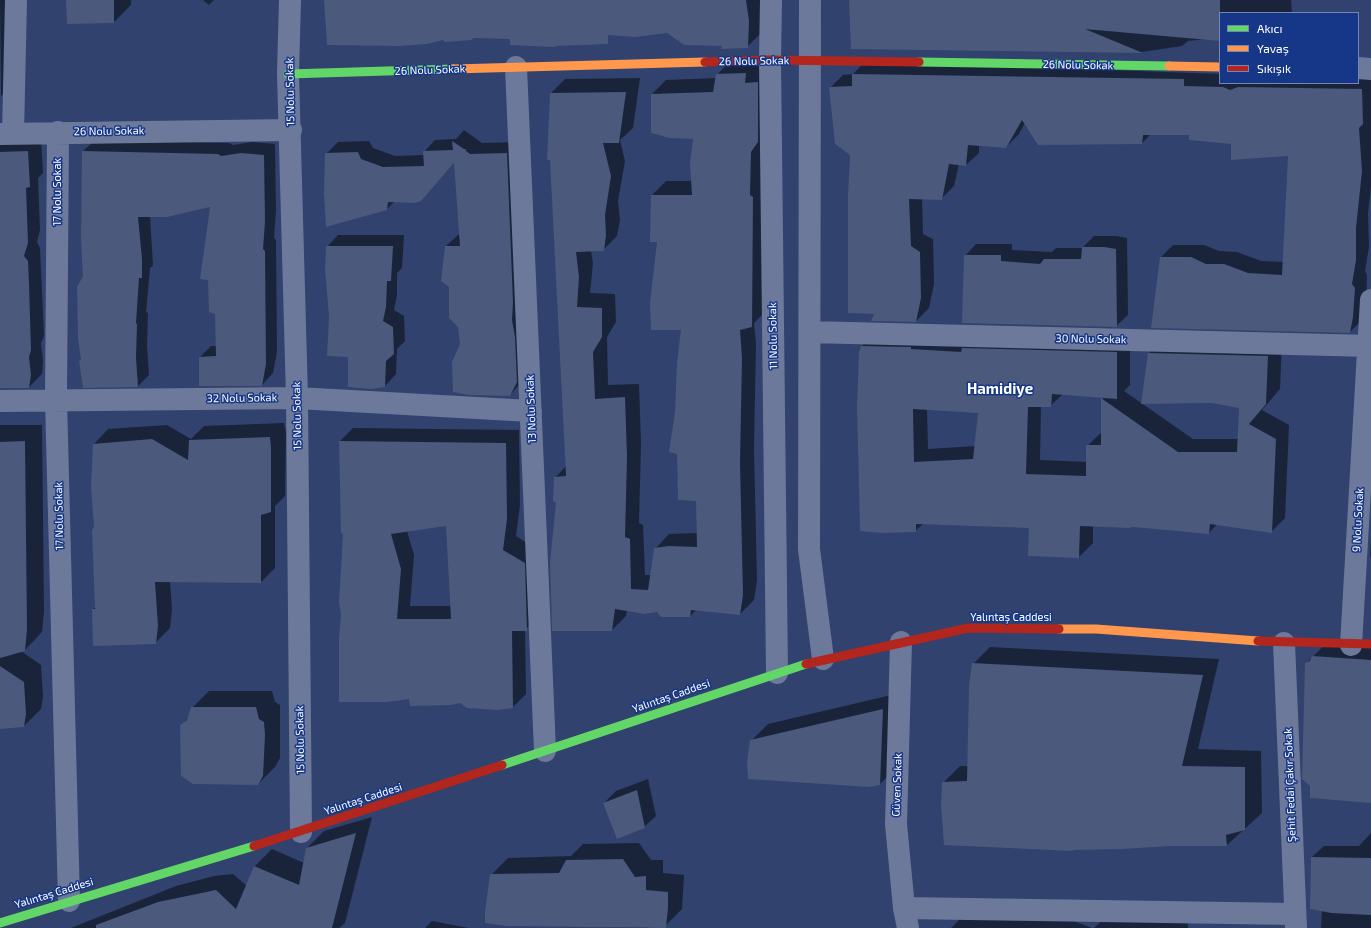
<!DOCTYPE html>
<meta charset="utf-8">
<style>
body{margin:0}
#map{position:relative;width:1371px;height:928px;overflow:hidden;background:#30426d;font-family:"Exo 2",sans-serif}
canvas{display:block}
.legend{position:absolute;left:1219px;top:12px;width:140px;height:72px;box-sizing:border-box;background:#163787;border:1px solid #7387b7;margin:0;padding:5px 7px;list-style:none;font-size:12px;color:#fff}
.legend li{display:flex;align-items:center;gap:8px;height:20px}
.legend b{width:20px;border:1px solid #7387b7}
</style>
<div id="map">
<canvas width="1371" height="928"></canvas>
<ul class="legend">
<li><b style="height:5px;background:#63d668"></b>Akıcı</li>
<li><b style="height:5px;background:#ff974d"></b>Yavaş</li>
<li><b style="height:5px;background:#b3261e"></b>Sıkışık</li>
</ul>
</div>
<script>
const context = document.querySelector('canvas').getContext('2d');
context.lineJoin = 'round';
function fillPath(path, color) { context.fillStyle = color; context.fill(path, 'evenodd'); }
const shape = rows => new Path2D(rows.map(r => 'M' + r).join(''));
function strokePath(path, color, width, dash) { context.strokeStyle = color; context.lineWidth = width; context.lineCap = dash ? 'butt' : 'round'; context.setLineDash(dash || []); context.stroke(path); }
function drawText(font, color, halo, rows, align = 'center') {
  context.font = font + ' "Exo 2",sans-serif'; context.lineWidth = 3; context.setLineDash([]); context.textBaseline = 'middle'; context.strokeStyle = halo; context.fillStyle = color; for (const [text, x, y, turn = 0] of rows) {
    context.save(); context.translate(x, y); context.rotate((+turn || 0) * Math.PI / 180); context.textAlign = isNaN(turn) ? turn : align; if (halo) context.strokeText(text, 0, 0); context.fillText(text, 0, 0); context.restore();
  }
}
fillPath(shape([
 [0,0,10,0,14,83,1,96],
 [67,0,131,0,131,5,114,22],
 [203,0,214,0,209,5],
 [597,0,760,0,760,34,747,47,723,45,667,32],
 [851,0,1291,0,1292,13,1220,13,1220,40,1207,39,1188,41,1182,46,1142,52,852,48],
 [731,60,771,69,765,312,754,323,756,343,754,449,757,580,754,600,740,614,696,610,690,616,657,611,627,610,626,616,612,630,557,503,555,478,566,466,551,93,565,79,640,78,633,128,620,140,625,161,618,201,620,220,617,236,603,250,591,251,593,263,590,293,615,294,616,322,607,337,608,385,639,384,641,443,639,523,643,525,645,575,651,575,655,549,669,534,698,533,697,500,676,412,682,329,658,241,652,195,666,181,692,181,694,138,652,94,666,80,716,78,717,75],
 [866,61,1220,74,1220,83,1358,83,1358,76,1371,77,1371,187,1368,214,1369,247,1365,271,1367,275,1366,304,1363,319,1350,332,1161,257,1173,245,1204,245,1219,251,1237,252,1261,261,1284,262,1289,155,1190,134,1151,134,1142,143,1025,123,1019,134,1006,147,979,145,979,153,966,165,959,164,954,186,941,199,922,198,923,234,933,239,934,284,929,308,916,321,876,313,852,154,830,88,843,75,853,74],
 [464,130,482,143,518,142,521,383,510,395,461,344,459,327,450,286,446,246,458,235,461,235,455,162,421,200,395,201,387,209,326,154,338,142,369,141,373,148,395,156,424,155,424,152,435,140,456,139],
 [0,138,41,138,43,173,38,178,40,230,37,242,40,248,44,336,41,343,43,361,42,374,29,387,0,387],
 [95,140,229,143,233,145,253,142,275,144,276,210,274,238,276,240,277,352,273,373,262,385,200,357,211,346,217,346,211,206,150,216,153,266,150,268,146,312,148,313,147,346,149,375,138,386,84,387,82,359,84,276,82,240,83,151],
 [338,235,404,235,402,268,397,273,397,295,394,310,404,316,405,341,397,349,396,374,385,386,349,356,330,317,327,247],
 [1094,236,1116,236,1127,238,1128,315,1116,326,965,256,976,244,1012,244,1012,250,1052,252,1056,248,1082,248],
 [876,332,1130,339,1130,385,1124,391,1193,439,1239,439,1240,407,1149,353,1163,339,1282,342,1280,389,1262,410,1289,425,1285,518,1272,531,1217,524,1209,533,1133,526,1093,526,1093,543,1079,557,1030,527,923,524,915,531,861,530,858,452,860,352,862,346],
 [1063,394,1103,397,1102,432,1087,446,1087,462,1040,460,1041,406,1050,406],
 [945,409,979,412,976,446,928,449,927,410],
 [284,423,286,433,285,496,275,506,275,568,261,582,170,581,172,610,170,628,155,643,93,609,96,607,94,444,108,429,167,425,191,439,204,426],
 [0,425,42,425,44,611,42,632,25,650,21,651,41,665,43,696,41,709,24,726,0,727],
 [353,428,519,430,520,505,516,536,538,550,540,616,525,630,526,694,513,707,410,698,342,615,344,534,340,441],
 [447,525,451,606,410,606,414,555,407,531],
 [1371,541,1371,557,1370,557],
 [1330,639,1371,642,1371,796,1306,664],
 [990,647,1219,659,1198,749,1261,751,1262,813,1227,845,943,783,960,766,969,766,973,664],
 [209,691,272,691,275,702,280,705,280,758,275,767,258,784,194,784,181,726,189,717,192,708],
 [900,693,897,767,880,784,751,741,768,724],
 [648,779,656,816,644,827,604,803,616,791],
 [372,817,345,923,339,928,71,928,176,886,214,876,233,874,247,886,255,866,272,849,304,863,307,848,324,831],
 [1371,833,1371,928,1321,928,1322,910,1312,857,1324,846,1359,846],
 [639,843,651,860,663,860,663,873,684,875,682,909,665,926,644,928,507,925,491,875,508,858,571,856,583,844],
 [1187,916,1188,928,1094,928,1105,918],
 [1063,917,1092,928,951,928,960,919],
 [432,921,469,928,425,928]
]), '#0007');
fillPath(shape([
 [66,0,114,0,114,23,67,24],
 [324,0,746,0,749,21,748,48,721,49,722,46,684,45,667,33,635,37,608,35,608,44,557,46,554,47,510,45,510,39,473,38,472,40,445,42,443,40,427,44,400,46,327,45],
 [849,0,1220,0,1220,41,1085,29,1143,53,851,49],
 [746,73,745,83,758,82,758,142,751,152,750,195,753,197,752,327,740,330,742,358,740,463,743,595,740,615,691,610,690,617,661,617,657,612,644,614,615,609,612,631,552,631,550,562,556,503,553,501,554,477,566,476,550,160,547,160,550,93,626,92,619,143,603,143,611,176,605,215,606,235,604,251,576,252,579,277,577,307,602,308,602,337,593,352,595,399,625,397,627,457,625,537,630,539,631,589,648,590,654,548,669,546,697,547,696,501,678,500,677,454,669,452,675,412,677,362,681,330,651,330,650,303,657,242,650,242,651,195,692,195,690,164,693,139,670,138,651,133,651,94,713,92,716,74],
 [852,74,1184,79,1184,86,1223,87,1230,90,1238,87,1362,89,1363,124,1359,128,1362,171,1356,228,1356,260,1352,284,1355,288,1353,317,1350,333,1151,328,1160,257,1191,257,1206,264,1224,264,1248,273,1282,275,1288,156,1231,160,1231,144,1189,140,1189,135,1143,135,1142,144,1038,145,1022,120,1006,148,968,145,966,166,949,164,942,200,909,199,911,246,920,252,921,298,916,322,871,321,874,314,848,313,848,196,850,155,835,144,829,87,852,86],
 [452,141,464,149,467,149,465,150,470,154,507,153,513,302,512,320,515,337,517,382,510,396,469,395,453,392,452,362,460,344,458,327,449,318,449,287,441,281,445,246,460,246,454,163,421,201,415,203,388,202,387,210,326,227,324,193,325,153,358,152,361,159,383,167,424,166,423,151,453,150],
 [28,151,30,187,26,188,28,243,24,256,28,261,29,284,31,350,29,357,31,375,29,388,0,388,0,152],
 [82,151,218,154,221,156,241,153,264,155,265,222,263,249,265,251,266,364,262,386,199,386,199,357,216,356,215,314,209,312,208,280,200,279,210,207,167,217,138,217,142,259,142,278,139,278,136,323,137,324,136,358,138,387,83,388,79,361,81,360,78,338,77,287,83,276,81,240],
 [326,246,393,246,391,281,387,281,386,307,383,321,393,327,394,354,386,361,385,387,371,389,348,387,348,357,327,356,329,317,325,268],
 [1082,247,1104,247,1116,249,1117,327,962,323,964,255,1001,255,1001,261,1040,264,1044,259,1081,259],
 [861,346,911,347,911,349,961,352,962,348,1117,352,1117,399,1052,394,1051,407,1028,407,1026,474,1086,476,1086,445,1101,445,1101,398,1178,452,1237,452,1239,408,1211,403,1141,404,1148,353,1268,356,1266,404,1249,424,1276,439,1272,533,1210,524,1209,534,1133,527,1129,528,1080,526,1079,558,1028,556,1029,528,916,524,916,532,881,533,860,531,857,407,859,352],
 [913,409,978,413,973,459,914,462],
 [270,437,271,448,271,512,261,515,261,583,155,582,158,626,156,644,93,646,92,609,95,609,92,530,94,527,91,487,93,444,152,439,188,460,189,440],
 [25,441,27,629,25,651,0,658,0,442],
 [339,441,506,443,507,519,503,550,525,563,527,631,512,631,513,708,497,710,467,708,460,703,451,705,410,706,409,699,387,702,339,702,339,636,341,615,339,602,343,534,341,533],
 [446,526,451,619,397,619,401,569,391,534],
 [1312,656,1371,660,1371,803,1310,798,1310,786,1302,779,1305,663,1310,661],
 [972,663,1203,675,1182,766,1245,767,1245,830,1226,835,1227,846,1172,846,1122,849,1073,850,1073,851,944,845,941,804,942,782,967,781,969,685],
 [0,666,24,682,26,714,24,727,0,729],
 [191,707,256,707,259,719,264,722,265,735,263,776,258,785,193,784,181,776,180,725,187,720],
 [883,709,880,785,869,787,748,779,747,761,750,740],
 [637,790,645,828,617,839,603,803],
 [356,833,332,928,96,928,96,925,158,902,216,890,236,909,254,866,299,885,306,848],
 [1311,857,1371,858,1371,915,1331,913,1310,909],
 [623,859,635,877,646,876,646,890,668,892,668,908,666,928,507,926,485,923,485,912,490,874,559,873,566,860]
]), '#4a597c');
strokePath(shape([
 [290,0,288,74,297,398,301,832],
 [771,0,770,60,777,673],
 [810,0,809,549,823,659],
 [516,67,545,751],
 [1358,68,1371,69],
 [58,132,56,400,69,901],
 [0,134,291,130],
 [13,134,16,0],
 [810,332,1371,346],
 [0,401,297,398,531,411],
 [901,642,896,824,904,908,908,928],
 [1284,643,1296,928],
 [1351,645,1371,300],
 [904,908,1295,914]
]), '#6c799b', 22);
strokePath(shape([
 [919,62,1169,66],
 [288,74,453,69],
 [502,765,806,664],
 [0,923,254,846]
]), '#63d668', 9);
strokePath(shape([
 [1169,66,1220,67],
 [453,69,705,62],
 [1059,629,1096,629,1258,641]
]), '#ff974d', 9);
strokePath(shape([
 [705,62,770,60,919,62],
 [1258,641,1371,644],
 [806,664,968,628,1059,629],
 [254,846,502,765]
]), '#b3261e', 9);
drawText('11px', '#fff', '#163787', [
 ["26 Nolu Sokak",754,61,-1],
 ["26 Nolu Sokak",1078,65,1],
 ["26 Nolu Sokak",430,70,-2],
 ["15 Nolu Sokak",290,92,-91],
 ["26 Nolu Sokak",109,131,-1],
 ["17 Nolu Sokak",57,192,-90],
 ["11 Nolu Sokak",773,336,-91],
 ["30 Nolu Sokak",1091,339,1],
 ["32 Nolu Sokak",242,398,-1],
 ["13 Nolu Sokak",531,409,-92],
 ["15 Nolu Sokak",297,416,-91],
 ["17 Nolu Sokak",59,516,-91],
 ["9 Nolu Sokak",1358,520,-87],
 ["Yalıntaş Caddesi",1011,617],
 ["Yalıntaş Caddesi",671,696,-19],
 ["15 Nolu Sokak",300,740,-91],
 ["Güven Sokak",897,785,-88],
 ["Şehit Fedai Çakır Sokak",1290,785,-92],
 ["Yalıntaş Caddesi",363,799,-18],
 ["Yalıntaş Caddesi",54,893,-17]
]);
drawText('bold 15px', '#fff', '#163787', [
 ["Hamidiye",1000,389]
]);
</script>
